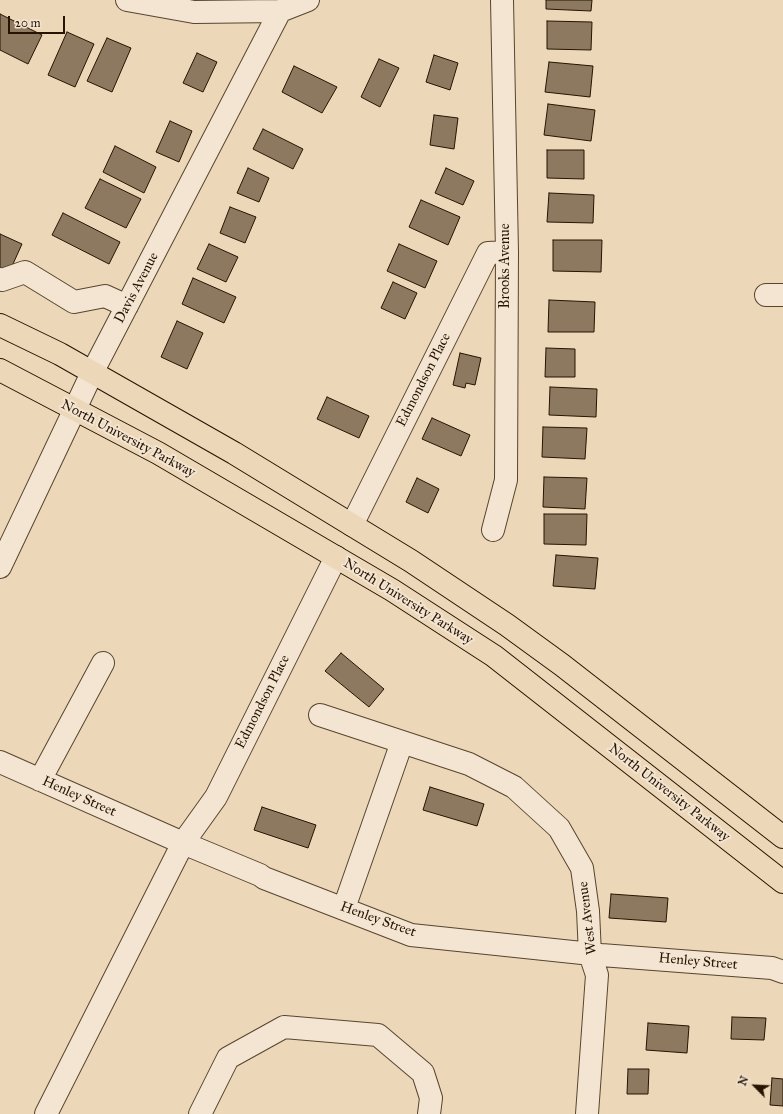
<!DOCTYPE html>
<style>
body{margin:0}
#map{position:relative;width:783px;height:1114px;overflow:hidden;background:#ecd7b9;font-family:"IM FELL Great Primer",serif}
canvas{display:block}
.north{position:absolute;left:735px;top:1066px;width:40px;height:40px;-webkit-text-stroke:3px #f3e5d2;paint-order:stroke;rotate:294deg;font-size:11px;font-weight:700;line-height:16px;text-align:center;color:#261400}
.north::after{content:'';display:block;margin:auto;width:14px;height:18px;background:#261400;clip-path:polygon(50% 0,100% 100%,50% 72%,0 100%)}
.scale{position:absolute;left:8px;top:16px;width:57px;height:18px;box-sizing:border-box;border:2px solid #261400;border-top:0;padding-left:5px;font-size:12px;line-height:14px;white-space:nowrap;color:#261400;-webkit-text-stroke:3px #f3e5d2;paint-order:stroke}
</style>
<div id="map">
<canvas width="783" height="1114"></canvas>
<div class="north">N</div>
<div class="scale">20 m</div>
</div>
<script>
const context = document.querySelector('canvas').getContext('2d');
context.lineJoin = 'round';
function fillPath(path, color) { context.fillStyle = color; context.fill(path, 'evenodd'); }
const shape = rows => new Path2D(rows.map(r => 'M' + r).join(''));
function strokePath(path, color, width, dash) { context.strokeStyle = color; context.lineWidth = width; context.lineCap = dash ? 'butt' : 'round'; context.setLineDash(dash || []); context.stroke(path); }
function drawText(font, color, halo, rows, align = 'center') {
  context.font = font + ' "IM FELL Great Primer",serif'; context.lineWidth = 4; context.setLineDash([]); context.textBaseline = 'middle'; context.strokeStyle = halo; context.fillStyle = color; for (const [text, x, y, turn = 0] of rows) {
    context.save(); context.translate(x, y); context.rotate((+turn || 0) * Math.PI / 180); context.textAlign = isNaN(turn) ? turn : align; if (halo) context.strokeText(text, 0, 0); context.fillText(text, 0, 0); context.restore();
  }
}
const building = shape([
 [546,0,592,0,591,11,546,9,546,0],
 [0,14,42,35,28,64,0,50,0,14],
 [547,21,592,22,591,50,547,49,547,21],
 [67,32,94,44,75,87,48,75,67,32],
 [107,38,131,48,112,92,87,81,107,38],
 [197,53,217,62,203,92,183,83,197,53],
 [434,55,458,63,450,90,426,82,434,55],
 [379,59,399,68,380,107,361,97,379,59],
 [549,62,593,66,590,97,545,92,549,62],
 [294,66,337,87,322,113,282,92,294,66],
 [548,104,595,110,591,141,544,135,548,104],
 [434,115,458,118,454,149,430,145,434,115],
 [170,121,192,131,179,162,156,152,170,121],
 [263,129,303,149,293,169,253,149,263,129],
 [115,146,156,167,144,193,103,172,115,146],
 [547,150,584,150,584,179,547,178,547,150],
 [248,168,269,178,259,202,237,193,248,168],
 [446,168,474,181,463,205,435,193,446,168],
 [100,179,141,199,126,228,85,208,100,179],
 [549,193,594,195,593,223,547,222,549,193],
 [421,200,460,217,448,245,409,227,421,200],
 [230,207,256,217,245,243,220,233,230,207],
 [63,213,120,242,109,264,52,235,63,213],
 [0,234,22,244,8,275,0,271,0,234],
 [553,240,602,240,601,272,553,271,553,240],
 [209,244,238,257,226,282,197,269,209,244],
 [399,244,437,261,425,288,387,271,399,244],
 [193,278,236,297,224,323,182,304,193,278],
 [393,282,417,293,405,319,381,308,393,282],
 [549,300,595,302,594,332,548,332,549,300],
 [177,321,203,333,187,369,161,357,177,321],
 [546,348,575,349,575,377,545,377,546,348],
 [460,353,481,358,475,385,466,383,465,388,453,385,460,353],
 [550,387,597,389,596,417,549,415,550,387],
 [327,397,369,416,359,438,317,419,327,397],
 [432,418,470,435,461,456,422,439,432,418],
 [543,427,587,428,585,459,542,457,543,427],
 [544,477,587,478,585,509,543,507,544,477],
 [417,478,439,489,428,513,406,502,417,478],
 [544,514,587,514,586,545,544,544,544,514],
 [556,555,598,558,595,589,553,586,556,555],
 [341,653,384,689,369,707,325,671,341,653],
 [430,787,484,804,477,826,423,810,430,787],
 [262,807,316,825,308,848,254,830,262,807],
 [611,894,668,898,666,922,609,918,611,894],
 [732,1017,766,1018,764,1040,731,1039,732,1017],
 [648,1023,689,1026,687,1053,646,1050,648,1023],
 [628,1069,649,1069,648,1094,627,1094,628,1069],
 [772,1078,783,1079,783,1106,770,1105,772,1078]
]);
fillPath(building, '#8d7960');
strokePath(building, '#261400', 1);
const minor = shape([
 [127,0,194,12,280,11,308,0],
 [0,279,2,280,25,272,74,302,105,296,127,306],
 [766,295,783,295],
 [352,525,488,253,507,252],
 [493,530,506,480,507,252,502,0],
 [0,567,92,373,280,11],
 [320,715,469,764,514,787,559,828,582,868,588,911,590,954,597,975,587,1114],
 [0,762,183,843,260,875,264,878,411,935,601,955,772,968,783,972],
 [40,780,103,663],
 [344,908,402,742],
 [46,1114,183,843,216,797,336,557],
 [200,1114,228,1058,284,1027,378,1035,423,1073,431,1098,429,1114]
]);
const major = shape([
 [0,325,60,354,234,453,411,561,507,625,562,665,783,837],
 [0,370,158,453,392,590,494,656,783,882]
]);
strokePath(minor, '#58452e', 24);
strokePath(major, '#261400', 24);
strokePath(minor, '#f3e5d2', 22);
strokePath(major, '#ecd7b9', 22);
drawText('14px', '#261400', '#f3e5d2', [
 ["Brooks Avenue",506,266,-90],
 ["Davis Avenue",137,288,-62],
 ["Edmondson Place",424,380,-63],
 ["North University Parkway",128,439,28],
 ["North University Parkway",408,602,32],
 ["Edmondson Place",263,702,-63],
 ["North University Parkway",669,793,38],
 ["Henley Street",79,797,24],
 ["West Avenue",588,918,-97],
 ["Henley Street",378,920,20],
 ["Henley Street",698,962,5]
]);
</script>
